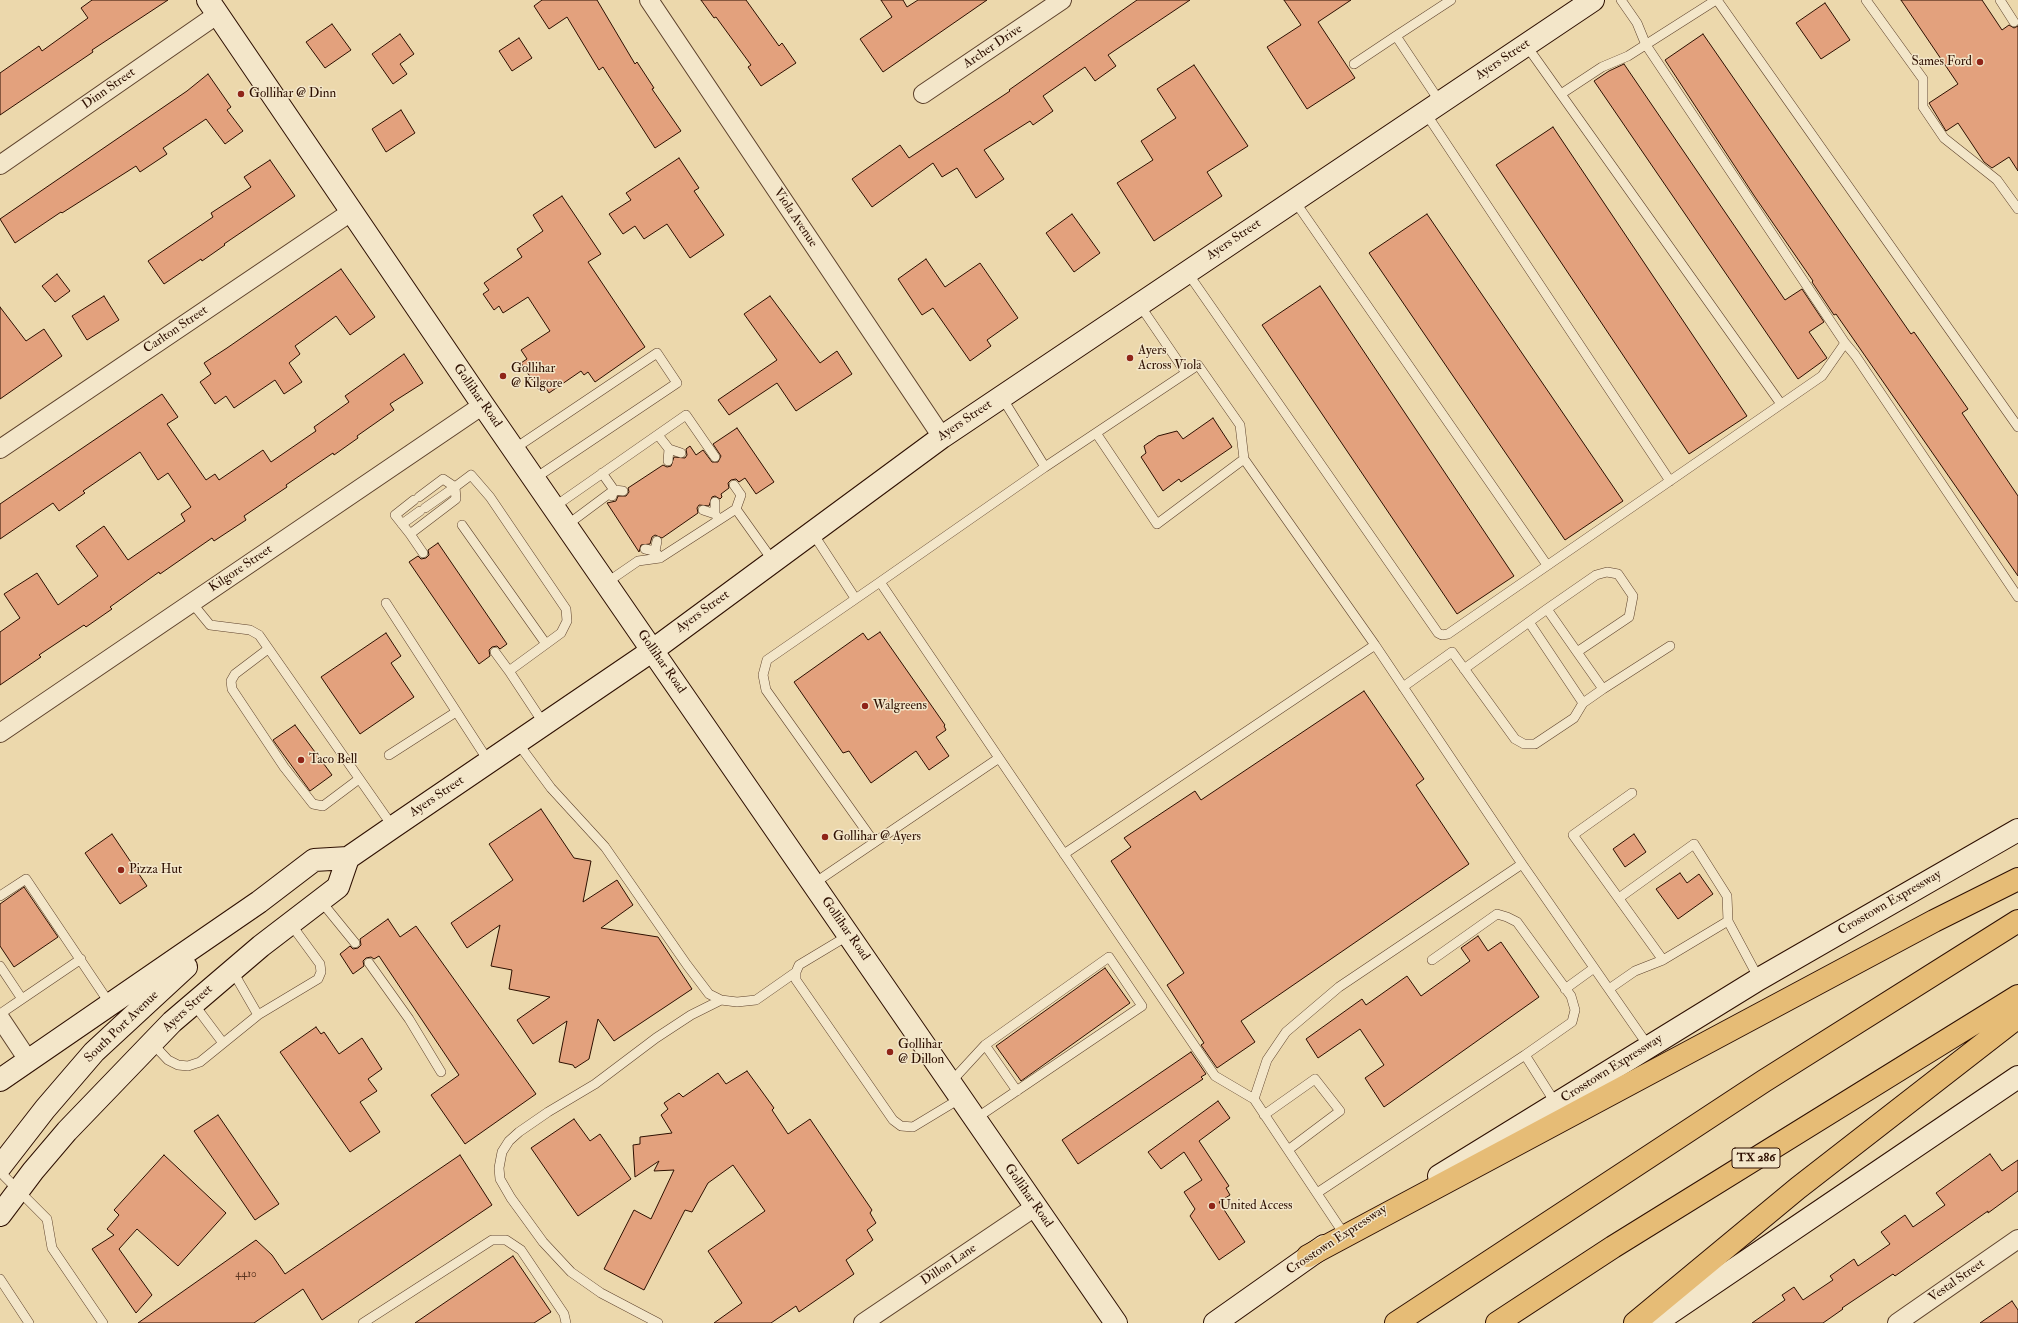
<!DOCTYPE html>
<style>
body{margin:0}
canvas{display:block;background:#ecd8ac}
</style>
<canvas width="2018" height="1323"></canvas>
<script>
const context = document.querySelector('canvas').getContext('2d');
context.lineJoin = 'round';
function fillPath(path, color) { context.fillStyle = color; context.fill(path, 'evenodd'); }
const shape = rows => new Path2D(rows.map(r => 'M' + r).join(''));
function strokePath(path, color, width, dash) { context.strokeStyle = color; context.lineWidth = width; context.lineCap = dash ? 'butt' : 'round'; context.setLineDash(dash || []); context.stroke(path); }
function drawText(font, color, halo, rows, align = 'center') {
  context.font = font + ' "IM FELL Double Pica",serif'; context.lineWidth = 3; context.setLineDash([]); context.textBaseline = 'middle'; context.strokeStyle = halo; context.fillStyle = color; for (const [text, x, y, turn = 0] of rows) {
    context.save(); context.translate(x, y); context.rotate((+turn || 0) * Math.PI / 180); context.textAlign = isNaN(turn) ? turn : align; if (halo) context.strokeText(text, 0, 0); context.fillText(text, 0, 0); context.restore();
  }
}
const building = shape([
 [92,0,168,0,92,50,93,52,0,115,0,73,39,46,42,51,88,18,81,8,92,0],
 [542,0,597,0,635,64,637,62,654,88,652,89,681,131,655,148,603,67,599,70,567,17,549,29,534,6,542,0],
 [701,0,746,0,779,46,782,43,796,63,761,86,748,67,751,65,716,17,714,18,701,0],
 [881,0,903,0,907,7,918,0,987,0,883,72,860,39,892,17,881,0],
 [1137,0,1190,0,1108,55,1116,66,1095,81,1085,67,1043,96,1053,111,1033,125,1030,121,984,150,1004,179,976,198,957,168,942,177,933,163,872,207,852,179,900,145,909,158,1010,91,1009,90,1137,0],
 [1284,0,1351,0,1318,22,1355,78,1307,109,1267,47,1301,25,1284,0],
 [1901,0,1982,0,2002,30,2009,25,2014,28,2018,26,2018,171,2009,157,1992,168,1984,162,1958,123,1946,131,1929,103,1958,84,1901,0],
 [1825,3,1850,40,1821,59,1796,23,1825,3],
 [332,24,351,50,325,68,306,42,332,24],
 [400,34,414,54,400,64,407,74,393,84,372,54,400,34],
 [1703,34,1911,334,1914,332,1968,409,1962,413,2018,496,2018,576,1836,314,1834,315,1812,282,1813,281,1755,197,1665,60,1703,34],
 [519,38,532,58,512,71,499,51,519,38],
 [1624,64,1785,300,1802,289,1824,322,1809,332,1827,358,1798,379,1594,81,1609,71,1624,64],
 [1194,65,1248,146,1207,172,1222,196,1154,241,1117,183,1153,160,1141,141,1176,118,1157,89,1194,65],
 [208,74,231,107,227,110,243,131,225,144,206,119,163,148,167,154,140,172,136,166,62,213,61,212,15,243,0,219,187,91,208,74],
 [401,110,415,133,386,152,372,129,401,110],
 [1553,127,1747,416,1689,454,1496,165,1553,127],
 [679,158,699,188,694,191,724,235,690,258,667,224,644,239,635,226,623,234,609,214,631,200,626,193,679,158],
 [270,160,295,196,224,244,225,245,202,261,201,259,164,284,148,261,213,217,211,213,251,187,244,177,270,160],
 [562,196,601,254,588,262,645,347,595,382,588,372,584,375,581,371,549,393,545,387,539,390,521,363,527,359,521,350,550,331,528,297,503,313,499,306,494,310,483,294,489,290,484,283,522,257,517,249,543,231,533,215,562,196],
 [1072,214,1100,253,1074,272,1046,233,1072,214],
 [1427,214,1623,501,1565,540,1369,253,1427,214],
 [926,259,945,287,980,263,1018,318,987,340,991,346,970,361,933,308,922,315,898,279,926,259],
 [341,269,375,317,350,335,336,316,295,346,300,354,289,363,302,382,284,394,275,380,234,408,226,396,215,404,200,382,211,374,204,363,227,348,341,269],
 [57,274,70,291,55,302,42,286,57,274],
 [1320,286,1514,576,1457,614,1262,325,1320,286],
 [104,296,119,320,87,340,72,316,104,296],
 [770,296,820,363,837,351,852,374,796,411,777,383,729,415,718,400,777,360,744,314,770,296],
 [0,307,26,341,44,329,62,356,0,399,0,307],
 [404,354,423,383,390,404,394,410,357,436,358,438,334,455,333,453,286,485,287,487,244,516,246,520,214,541,212,538,160,574,159,572,110,607,112,609,86,627,84,625,39,655,41,657,0,685,0,632,20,618,4,594,37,573,58,605,98,576,76,546,104,526,128,560,185,521,181,514,191,507,168,473,158,480,140,452,83,491,85,493,59,511,53,503,0,539,0,504,162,394,178,417,167,424,206,480,215,474,219,480,263,450,271,462,316,431,314,427,349,402,345,396,404,354],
 [1213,418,1232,447,1181,482,1179,479,1163,491,1141,457,1146,453,1144,446,1158,436,1177,431,1183,439,1213,418],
 [737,428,774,482,756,494,745,478,739,482,736,479,731,480,728,483,729,488,721,494,722,497,720,499,715,496,712,497,709,506,699,505,697,508,698,513,662,538,655,535,652,537,650,544,641,545,639,552,607,503,616,501,618,496,626,496,629,492,628,488,663,465,667,467,671,466,674,457,685,458,687,455,686,449,690,446,696,455,703,450,712,462,718,462,721,456,713,444,737,428],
 [438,543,507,644,500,649,497,646,492,647,489,650,490,656,479,664,409,562,418,556,421,559,426,558,429,555,428,550,438,543],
 [880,632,945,725,944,726,946,730,936,737,949,756,929,770,916,751,871,783,849,751,843,753,794,682,863,633,868,640,880,632],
 [386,633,401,656,391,663,414,697,360,734,321,677,386,633],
 [1364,691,1424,779,1416,785,1469,864,1241,1021,1255,1042,1217,1068,1201,1045,1204,1043,1167,985,1184,973,1111,861,1131,847,1124,838,1195,791,1201,800,1364,691],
 [295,725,332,775,310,791,273,740,295,725],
 [541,809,574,858,591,861,583,902,617,880,633,905,601,928,658,937,692,989,614,1041,598,1019,589,1059,575,1068,573,1065,559,1062,567,1021,533,1044,517,1020,550,997,509,989,512,970,491,966,500,925,467,948,451,923,513,880,489,844,541,809],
 [112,834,147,886,120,904,85,853,112,834],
 [1634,834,1646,852,1625,867,1613,849,1634,834],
 [1680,873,1687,883,1699,874,1713,894,1678,919,1656,889,1680,873],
 [24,887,58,937,14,967,0,946,0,904,24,887],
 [388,919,400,937,416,926,536,1094,465,1144,431,1095,459,1075,379,956,374,959,371,957,366,958,363,961,364,966,353,974,340,954,350,946,353,949,358,948,361,945,360,939,388,919],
 [1478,936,1488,951,1501,942,1539,997,1384,1107,1365,1078,1384,1065,1360,1029,1318,1058,1306,1039,1362,999,1366,1005,1407,976,1421,996,1470,961,1461,948,1478,936],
 [1105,968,1130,1003,1021,1081,996,1046,1105,968],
 [316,1027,321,1034,324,1032,339,1054,362,1038,382,1069,368,1079,377,1091,360,1102,380,1132,350,1152,280,1052,316,1027],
 [1191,1052,1206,1074,1201,1077,1203,1079,1078,1164,1062,1140,1191,1052],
 [747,1071,774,1108,772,1110,788,1134,810,1119,872,1210,870,1213,876,1223,867,1230,873,1240,846,1260,854,1274,799,1312,796,1306,771,1323,714,1323,742,1303,708,1251,765,1211,733,1165,708,1183,692,1212,685,1210,644,1290,604,1269,634,1210,651,1219,674,1170,654,1171,659,1161,635,1177,633,1145,640,1144,640,1137,672,1133,661,1115,668,1109,664,1103,679,1093,683,1097,718,1073,726,1084,747,1071],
 [1218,1101,1230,1118,1199,1141,1229,1186,1226,1188,1230,1195,1219,1202,1245,1242,1219,1260,1190,1216,1195,1209,1184,1192,1202,1180,1184,1152,1161,1169,1148,1152,1218,1101],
 [218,1115,279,1204,255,1220,194,1131,218,1115],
 [574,1119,590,1141,600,1134,631,1179,578,1216,531,1148,574,1119],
 [1990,1154,2002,1171,2018,1160,2018,1191,1988,1213,1988,1211,1895,1276,1893,1274,1842,1308,1843,1309,1823,1323,1752,1323,1785,1300,1782,1295,1794,1287,1803,1300,1833,1280,1830,1276,1854,1259,1858,1266,1890,1244,1881,1232,1905,1215,1913,1227,1945,1205,1936,1193,1990,1154],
 [164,1155,226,1213,178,1266,137,1229,119,1249,152,1295,136,1313,92,1249,114,1235,107,1229,119,1215,114,1210,164,1155],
 [460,1155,492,1205,322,1320,303,1289,254,1323,138,1323,256,1240,272,1255,285,1274,460,1155],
 [513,1256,551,1312,534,1323,415,1323,513,1256],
 [2012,1301,2018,1310,2018,1323,1980,1323,2012,1301]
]);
fillPath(building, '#e3a17d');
strokePath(building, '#2d0f00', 1);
const lane = shape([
 [1717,0,2018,427],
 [1866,0,1923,79,1923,107,1944,138,1997,180,2018,209],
 [2000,0,2014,22],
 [1396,36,1451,0],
 [1526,45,1781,404],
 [1354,64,1396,36,1440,102],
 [1561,94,1602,67,1628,56,1716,0],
 [1425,112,1670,481],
 [1294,200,1547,565],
 [1187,272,1438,633,1442,635,1448,634,1822,376,1845,343,1646,45,1637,23,1621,0],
 [1139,304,1186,373],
 [1845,343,1855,355,2018,597],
 [1096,433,1198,365,1240,425,1244,459],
 [658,435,669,449,668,461],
 [514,449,657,353,677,383,534,479],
 [669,449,681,453],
 [1045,467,1096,433,1157,524,1244,459,1375,645,1522,864],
 [734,485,741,495,736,509],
 [612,496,614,490,623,491],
 [419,497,443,479,455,487,425,508],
 [554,507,686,415,715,457],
 [703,510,715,514,719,520],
 [715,514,715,502],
 [402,524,420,511],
 [462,525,546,644,509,671,544,724],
 [567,525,614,490,602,473],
 [812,532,855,598],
 [410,534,395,515,414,500],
 [645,549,655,551,660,558],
 [655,551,657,541],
 [423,553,410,534,456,499,455,487,471,475,490,497,566,609,567,621,561,633,546,644],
 [606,583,638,561,660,558,736,509,773,561],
 [192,603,210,625,250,630,259,635,393,827],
 [386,603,489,762],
 [268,649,235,674,231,681,232,689,284,767,313,804,323,806,359,779],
 [495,652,509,671],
 [1577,652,1603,689,1670,646],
 [1464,669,1529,622,1547,609,1596,575,1607,572,1618,574,1633,596,1629,617,1577,652,1547,609],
 [1403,687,1452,652,1515,739,1524,744,1535,744,1574,718,1583,703,1529,622],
 [1583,703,1603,689],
 [517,742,551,788,605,847,687,965,709,994,721,1000,737,1002,756,1000,796,972],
 [389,755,456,712],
 [999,758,1215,1076,1254,1099,1344,1234],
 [1632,793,1573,835,1663,960,1728,921,1759,979],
 [874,842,766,690,763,675,767,660,880,582],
 [1064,854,1375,645],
 [813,884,999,758,880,582,1045,467,1001,396],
 [0,896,26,879,110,1004],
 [1619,898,1694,844,1727,896,1728,921],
 [320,900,355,943],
 [849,935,799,965,796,972,796,980,893,1120,901,1126,913,1127,961,1098],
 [1432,960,1497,914,1507,917,1517,922,1571,996,1575,1010,1572,1022,1525,1055,1556,1104],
 [369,963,409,1019,441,1072],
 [0,966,22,999,0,1014],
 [232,970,258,1015,318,979,321,972,320,964,290,923],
 [1565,989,1594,968],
 [1609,989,1635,971,1663,960],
 [22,999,81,959],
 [193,1003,223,1043],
 [152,1043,168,1060,178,1065,188,1066,200,1062,258,1015],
 [985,1045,1017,1091],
 [950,1083,985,1045,1109,957,1142,1006,975,1119],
 [1254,1099,1267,1060,1286,1032,1339,987,1522,864,1649,1047],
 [1264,1115,1315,1079,1340,1111,1288,1150],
 [0,1172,47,1219,52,1248,103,1323],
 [1317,1193,1525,1055],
 [0,1279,29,1323],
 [363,1323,492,1240,506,1240,521,1250,564,1314,566,1323],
 [658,1323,601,1293,571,1272,543,1242,511,1198,500,1179,499,1168,502,1152,509,1141,519,1132,548,1112,595,1084,656,1038,691,1015,721,1000]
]);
const street = shape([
 [649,0,942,437],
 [923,94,1062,0],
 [0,165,218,14],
 [0,449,351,212],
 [0,733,483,405],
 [0,1018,28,1060],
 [863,1323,1035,1207],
 [1897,1323,2018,1239]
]);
const secondary = shape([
 [208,0,483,405,1116,1323],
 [0,1080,259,902,314,860,348,858,393,827,653,650,942,437,1593,0],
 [0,1167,45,1109,94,1052,186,967],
 [1439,1176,1759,979,2018,830],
 [0,1215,33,1171,67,1131,172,1022,261,946,338,887,348,858],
 [1215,1323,1324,1246],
 [1655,1323,2018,1077]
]);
const highway = shape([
 [1308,1256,1934,921,2018,879],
 [1396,1323,1764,1081,2018,921],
 [1497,1323,1613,1247,2018,996],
 [1635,1323,1798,1188,2018,1017]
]);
strokePath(lane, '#5d412b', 10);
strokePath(street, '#5d412b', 20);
strokePath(secondary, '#2d0f00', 24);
strokePath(highway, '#2d0f00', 24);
strokePath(lane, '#f3e6c9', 9);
strokePath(street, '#f3e6c9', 18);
strokePath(secondary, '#f3e6c9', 22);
strokePath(highway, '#e6bc76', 22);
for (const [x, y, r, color] of [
 [1980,62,4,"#8f2418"],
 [241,94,4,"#8f2418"],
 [1130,358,4,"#8f2418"],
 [503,376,4,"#8f2418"],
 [865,706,4,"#8f2418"],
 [301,760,4,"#8f2418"],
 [825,837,4,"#8f2418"],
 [121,870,4,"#8f2418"],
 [890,1052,4,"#8f2418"],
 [1212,1206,4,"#8f2418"]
]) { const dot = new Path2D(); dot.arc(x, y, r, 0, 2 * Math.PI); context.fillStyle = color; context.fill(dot); strokePath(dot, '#f3e6c9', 1.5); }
drawText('11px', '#5a341f', null, [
 ["4410",246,1275]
]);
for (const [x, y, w] of [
 [1756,1158,48]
]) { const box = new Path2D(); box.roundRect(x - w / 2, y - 10, w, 20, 3); context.fillStyle = '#f3e6c9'; context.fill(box); strokePath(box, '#2d0f00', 1); }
drawText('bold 12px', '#2d0f00', null, [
 ["TX 286",1756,1158]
]);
drawText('13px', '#2d0f00', '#f3e6c9', [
 ["Archer Drive",993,47,-34],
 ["Ayers Street",1503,60,-34],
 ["Dinn Street",109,89,-35],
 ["Viola Avenue",795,218,56],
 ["Ayers Street",1234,240,-34],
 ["Carlton Street",176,330,-34],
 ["Gollihar Road",477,396,55],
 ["Ayers Street",965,421,-34],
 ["Kilgore Street",241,569,-34],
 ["Ayers Street",703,612,-36],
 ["Gollihar Road",661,662,55],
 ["Ayers Street",437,797,-34],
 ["Crosstown Expressway",1890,903,-30],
 ["Gollihar Road",845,929,55],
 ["Ayers Street",188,1009,-43],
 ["South Port Avenue",122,1027,-44],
 ["Crosstown Expressway",1612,1069,-32],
 ["Gollihar Road",1028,1196,55],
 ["Crosstown Expressway",1337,1240,-33],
 ["Dillon Lane",949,1265,-34],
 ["Vestal Street",1957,1281,-35]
]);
drawText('13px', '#2d0f00', '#f3e6c9', [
 ["Sames Ford",1972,62,"right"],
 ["Gollihar @ Dinn",249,94],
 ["Ayers",1138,351],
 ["Across Viola",1138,366],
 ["Gollihar",511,369],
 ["@ Kilgore",511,384],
 ["Walgreens",873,706],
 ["Taco Bell",309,760],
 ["Gollihar @ Ayers",833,837],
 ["Pizza Hut",129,870],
 ["Gollihar",898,1045],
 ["@ Dillon",898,1060],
 ["United Access",1220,1206]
], 'left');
</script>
